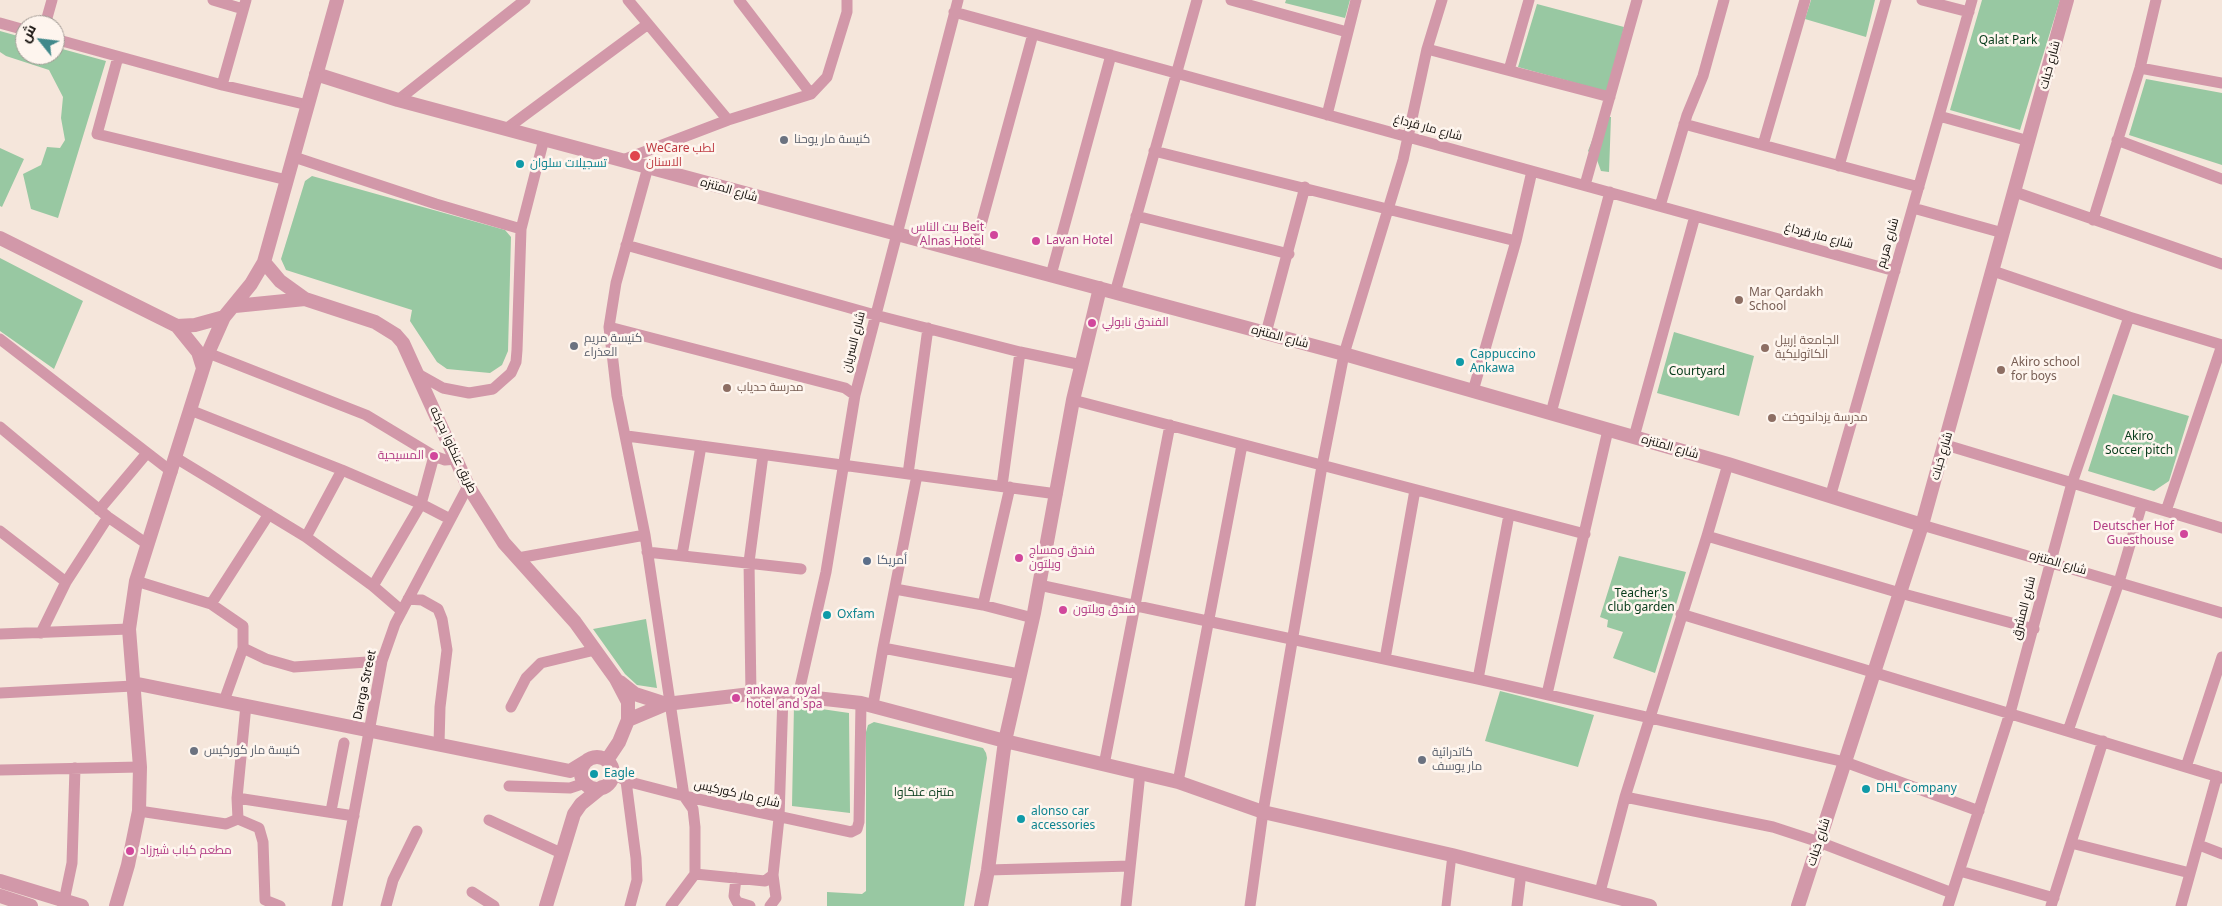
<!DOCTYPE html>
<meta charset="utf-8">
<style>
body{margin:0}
#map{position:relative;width:2222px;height:906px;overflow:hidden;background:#f5e6db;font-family:"Noto Sans",Cairo,sans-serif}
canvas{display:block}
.north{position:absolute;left:15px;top:15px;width:50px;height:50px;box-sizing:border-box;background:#fef5ee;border:1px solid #9f9892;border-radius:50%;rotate:299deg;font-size:14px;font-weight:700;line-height:20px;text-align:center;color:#110d09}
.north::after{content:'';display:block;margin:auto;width:18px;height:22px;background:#41898b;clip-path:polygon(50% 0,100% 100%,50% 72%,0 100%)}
</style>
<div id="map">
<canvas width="2222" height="906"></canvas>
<div class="north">ش</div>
</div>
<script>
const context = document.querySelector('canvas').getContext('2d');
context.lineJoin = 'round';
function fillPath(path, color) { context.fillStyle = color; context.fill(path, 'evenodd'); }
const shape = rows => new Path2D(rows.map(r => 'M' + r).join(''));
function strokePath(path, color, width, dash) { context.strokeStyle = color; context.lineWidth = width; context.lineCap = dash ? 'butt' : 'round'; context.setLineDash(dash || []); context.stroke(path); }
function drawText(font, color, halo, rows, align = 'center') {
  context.font = font + ' "Noto Sans",Cairo,sans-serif'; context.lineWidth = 5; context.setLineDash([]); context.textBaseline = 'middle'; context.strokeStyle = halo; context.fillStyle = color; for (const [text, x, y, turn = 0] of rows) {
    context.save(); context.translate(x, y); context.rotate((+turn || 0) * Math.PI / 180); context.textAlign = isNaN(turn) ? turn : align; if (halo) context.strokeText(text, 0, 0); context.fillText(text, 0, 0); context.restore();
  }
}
fillPath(shape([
 [1286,0,1350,0,1345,18,1285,3],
 [1811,0,1875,0,1866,37,1805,19],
 [1982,0,2060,0,2020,130,1950,110],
 [1537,4,1624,27,1608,92,1518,67],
 [0,31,25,38,25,55,55,55,55,47,106,61,58,218,31,209,23,174,41,165,47,147,60,148,65,140,61,118,63,97,49,70,6,56,0,52],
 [2146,79,2222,93,2222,165,2129,135],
 [1601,117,1611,117,1609,172,1601,171,1597,160,1588,151],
 [0,148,24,159,2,207,0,206],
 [312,176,505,230,511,237,508,351,502,365,490,373,447,369,437,362,410,321,412,310,286,270,281,259,305,181],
 [0,258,83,301,54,369,0,331],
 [1674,332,1754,356,1739,416,1657,393],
 [2113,394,2189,416,2169,481,2154,491,2088,471],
 [1619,556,1686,572,1655,673,1613,658,1623,632,1607,627,1608,620,1600,617],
 [646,619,657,688,637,685,625,674,593,629],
 [1500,691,1594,715,1578,767,1485,741],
 [794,705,849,713,850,813,792,806],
 [874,722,983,748,986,753,987,758,964,906,827,906,827,892,862,894,866,891,866,732,868,725]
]), '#98c8a2');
strokePath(shape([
 [1446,906,1452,855]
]), '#d298a9', 9);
strokePath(shape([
 [213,0,243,9],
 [628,0,728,120],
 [739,0,811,94],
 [1231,0,1347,32],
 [1922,0,1969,12],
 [954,12,1895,271],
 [0,23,25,30],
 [45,25,52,0],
 [55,39,222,85,308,105],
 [1427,49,1610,97],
 [118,57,97,134,287,180],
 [2140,68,2222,83],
 [1509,70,1529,0],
 [222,85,246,0],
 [398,100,525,0],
 [1327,115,1356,0],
 [1939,116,2029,141],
 [1684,124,1919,187],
 [506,129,648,24],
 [2117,140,2222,179],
 [1763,145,1805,0],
 [1154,151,1516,241],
 [294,157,436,204,521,229],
 [623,160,728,120,811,94,827,77,847,12,847,0],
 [1839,166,1886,0],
 [648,167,616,283,609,327,617,396,645,535,684,796,693,809,695,827,695,874,671,906],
 [1585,185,1637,0],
 [2015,192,2222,264],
 [1660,206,1687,115,1703,76,1724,0],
 [1913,208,2003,233],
 [1136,216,1289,254],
 [2093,220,2140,68,2156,0],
 [626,245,875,315,1020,352,1082,365],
 [973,254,1033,34],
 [1993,271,2129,317,2222,345],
 [1051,275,1111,55],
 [1115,293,1197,0],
 [609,327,845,388,855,395],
 [1266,333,1305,187],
 [0,339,172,472],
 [208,353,366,415,434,456,445,460,457,459],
 [418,374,443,388,469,393,493,389,511,373,516,362,517,350,521,229,544,139],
 [1473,391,1516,241,1532,171],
 [1073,400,1585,534],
 [190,410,342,470,421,504,450,519],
 [1551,413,1610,192],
 [0,427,108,517,147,544],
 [627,436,1057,494],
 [1634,437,1695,216],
 [1946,445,2222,528],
 [176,458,306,537,373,586,402,611],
 [908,474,928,328],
 [917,475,883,648,1019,674],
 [1002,486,1020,352],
 [1831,494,1972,0],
 [99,510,147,453],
 [2166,511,2222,345],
 [1922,525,2222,613],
 [0,531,66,582,108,517],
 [1707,536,1900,593,2034,629],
 [306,537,342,470],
 [647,552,801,569],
 [682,555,701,446],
 [518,558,645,535],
 [136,581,211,604,243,626,243,648,224,701],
 [1039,585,1478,679,1845,762,1979,811],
 [373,586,421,504,434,456],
 [895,589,983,605,1033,618],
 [408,599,422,600,438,609,442,619,447,650,440,707,439,744],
 [211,604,269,514],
 [983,605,1010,487],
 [1681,614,2222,778],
 [41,633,66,582],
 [0,634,129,629],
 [243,648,266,659,294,667,382,661],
 [1385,659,1415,490],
 [1478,679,1509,515],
 [0,693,133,686],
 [751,694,749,562,763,455],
 [1547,694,1608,430],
 [798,696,826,572,855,395,958,0],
 [873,705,883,648],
 [511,707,526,678,541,663,595,650],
 [2068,731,2119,582,2142,504],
 [1104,765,1170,425],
 [2186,767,2222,657],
 [0,770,140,767],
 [613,773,626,781,684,796,851,832,857,829,859,822,861,703],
 [626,781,636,858,637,880,630,906],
 [1178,782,1242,445],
 [509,786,570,788,585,783],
 [1625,797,1773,827,1819,842,1952,893],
 [237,798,354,816],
 [139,811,226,824,238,819,259,828,263,842,265,900,280,906],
 [331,811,344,743],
 [238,819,237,798,246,705],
 [489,820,561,853],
 [2071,843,2190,873],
 [2199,845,2222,854],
 [988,870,1130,866],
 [1960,871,2054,898],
 [695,874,765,881,773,875,779,818,783,695],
 [736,878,734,896,737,902,750,906],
 [472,892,494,906],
 [1600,892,1625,797,1707,536,1728,464],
 [63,906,72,863,75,768],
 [337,906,382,661,395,624,468,486],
 [386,906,393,880,417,831],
 [770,906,776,898,773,875],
 [1126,906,1140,773],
 [1250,906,1263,812,1322,466,1344,354,1403,160,1427,49,1442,0],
 [1517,906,1521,873],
 [1948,906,2010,713,2072,483,2129,317],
 [2051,906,2103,741],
 [2181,906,2217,776]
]), '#d298a9', 11);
strokePath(shape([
 [316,74,398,100,1344,354,1728,464,1922,525],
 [0,238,177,326,198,352,203,368],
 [264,262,280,281,305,299],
 [235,306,305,299,375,322,396,335,403,343,468,486,504,543,575,622,616,679,628,702,628,720,619,742,607,760],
 [177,326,195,325,224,317],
 [620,682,635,694,666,704],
 [133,683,570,771,588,760],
 [628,720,666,704,751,694,798,696,861,703,1005,741,1178,782,1263,812,1452,855,1650,906],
 '581 773a16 16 0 1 1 32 0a16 16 0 1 1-32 0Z',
 [0,881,82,906],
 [0,896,31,906],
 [116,906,128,865,139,811,140,767,129,629,136,581,208,353,224,317,251,284,264,262,337,0],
 [546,906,574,814,581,804,602,787],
 [981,906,988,870,1005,741,1034,613,1073,400,1100,288],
 [1798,906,1922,525,2067,0]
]), '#d298a9', 14);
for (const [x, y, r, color] of [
 [784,140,5,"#6b7280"],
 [635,156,6,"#e0444e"],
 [520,164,5,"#0f9aa8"],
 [994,235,5,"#d1479c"],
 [1036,241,5,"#d1479c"],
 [1739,300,5,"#8d6e63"],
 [1092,323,5,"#d1479c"],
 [574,346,5,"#6b7280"],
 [1765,348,5,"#8d6e63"],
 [1460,362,5,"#0f9aa8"],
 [2001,370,5,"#8d6e63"],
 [727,388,5,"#8d6e63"],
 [1772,418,5,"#8d6e63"],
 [434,456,5,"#d1479c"],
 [2184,534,5,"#d1479c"],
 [1019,558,5,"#d1479c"],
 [867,561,5,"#5c6f8a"],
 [1063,610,5,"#d1479c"],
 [827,615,5,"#0f9aa8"],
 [736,698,5,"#d1479c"],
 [194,751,5,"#6b7280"],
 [1422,760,5,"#6b7280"],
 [594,774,5,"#0f9aa8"],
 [1866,789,5,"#0f9aa8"],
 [1021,819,5,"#0f9aa8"],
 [130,851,5,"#d1479c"]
]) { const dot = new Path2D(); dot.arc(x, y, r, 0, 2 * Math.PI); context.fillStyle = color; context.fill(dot); strokePath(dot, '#fef5ee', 2); }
drawText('12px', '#063b1a', '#fef5ee', [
 ["Qalat Park",2008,41],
 ["Courtyard",1697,372],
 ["Akiro",2139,437],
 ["Soccer pitch",2139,451],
 ["Teacher's",1641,594],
 ["club garden",1641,608],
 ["متنزه عنكاوا",924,793]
]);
drawText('12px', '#110d09', '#fef5ee', [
 ["شارع خبات",2050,65,-75],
 ["شارع مار قرداغ",1428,128,15],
 ["شارع المتنزه",729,190,16],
 ["شارع مار قرداغ",1819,236,15],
 ["شارع هريم",1888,243,-74],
 ["شارع المتنزه",1280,337,15],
 ["شارع السريان",854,342,-76],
 ["شارع المتنزه",1670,447,16],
 ["طريق عنكاوا بحركه",453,450,65],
 ["شارع خبات",1942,456,-74],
 ["شارع المتنزه",2058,563,16],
 ["شارع المشرق",2024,608,-76],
 ["Darga Street",365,685,-78],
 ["شارع مار كوركيس",737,794,13],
 ["شارع خبات",1819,842,-72]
]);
drawText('12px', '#5b616d', '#fef5ee', [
 ["كنيسة مار يوحنا",794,140],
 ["كنيسة مريم",584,339],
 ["العذراء",584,353],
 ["كنيسة مار كوركيس",204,751],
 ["كاتدرائية",1432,753],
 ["مار يوسف",1432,767]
], 'left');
drawText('12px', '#be3a42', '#fef5ee', [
 ["WeCare لطب",646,149],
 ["الاسنان",646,163]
], 'left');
drawText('12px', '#0d838f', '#fef5ee', [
 ["تسجيلات سلوان",530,164],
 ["Cappuccino",1470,355],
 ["Ankawa",1470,369],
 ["Oxfam",837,615],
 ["Eagle",604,774],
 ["DHL Company",1876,789],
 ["alonso car",1031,812],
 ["accessories",1031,826]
], 'left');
drawText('12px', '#b23c85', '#fef5ee', [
 ["بيت الناس Beit",984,228,"right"],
 ["Alnas Hotel",984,242,"right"],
 ["Lavan Hotel",1046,241],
 ["الفندق نابولي",1102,323],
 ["المسيحية",424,456,"right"],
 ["Deutscher Hof",2174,527,"right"],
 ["Guesthouse",2174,541,"right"],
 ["فندق ومساج",1029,551],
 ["ويلتون",1029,565],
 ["فندق ویلتون",1073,610],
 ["ankawa royal",746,691],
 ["hotel and spa",746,705],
 ["مطعم كباب شيرزاد",140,851]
], 'left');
drawText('12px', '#785e54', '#fef5ee', [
 ["Mar Qardakh",1749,293],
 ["School",1749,307],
 ["الجامعة إربيل",1775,341],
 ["الكاثوليكية",1775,355],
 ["Akiro school",2011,363],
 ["for boys",2011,377],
 ["مدرسة حدياب",737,388],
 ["مدرسة يزداندوخت",1782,418]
], 'left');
drawText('12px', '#4e5e75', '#fef5ee', [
 ["أمريكا",877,561]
], 'left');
</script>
